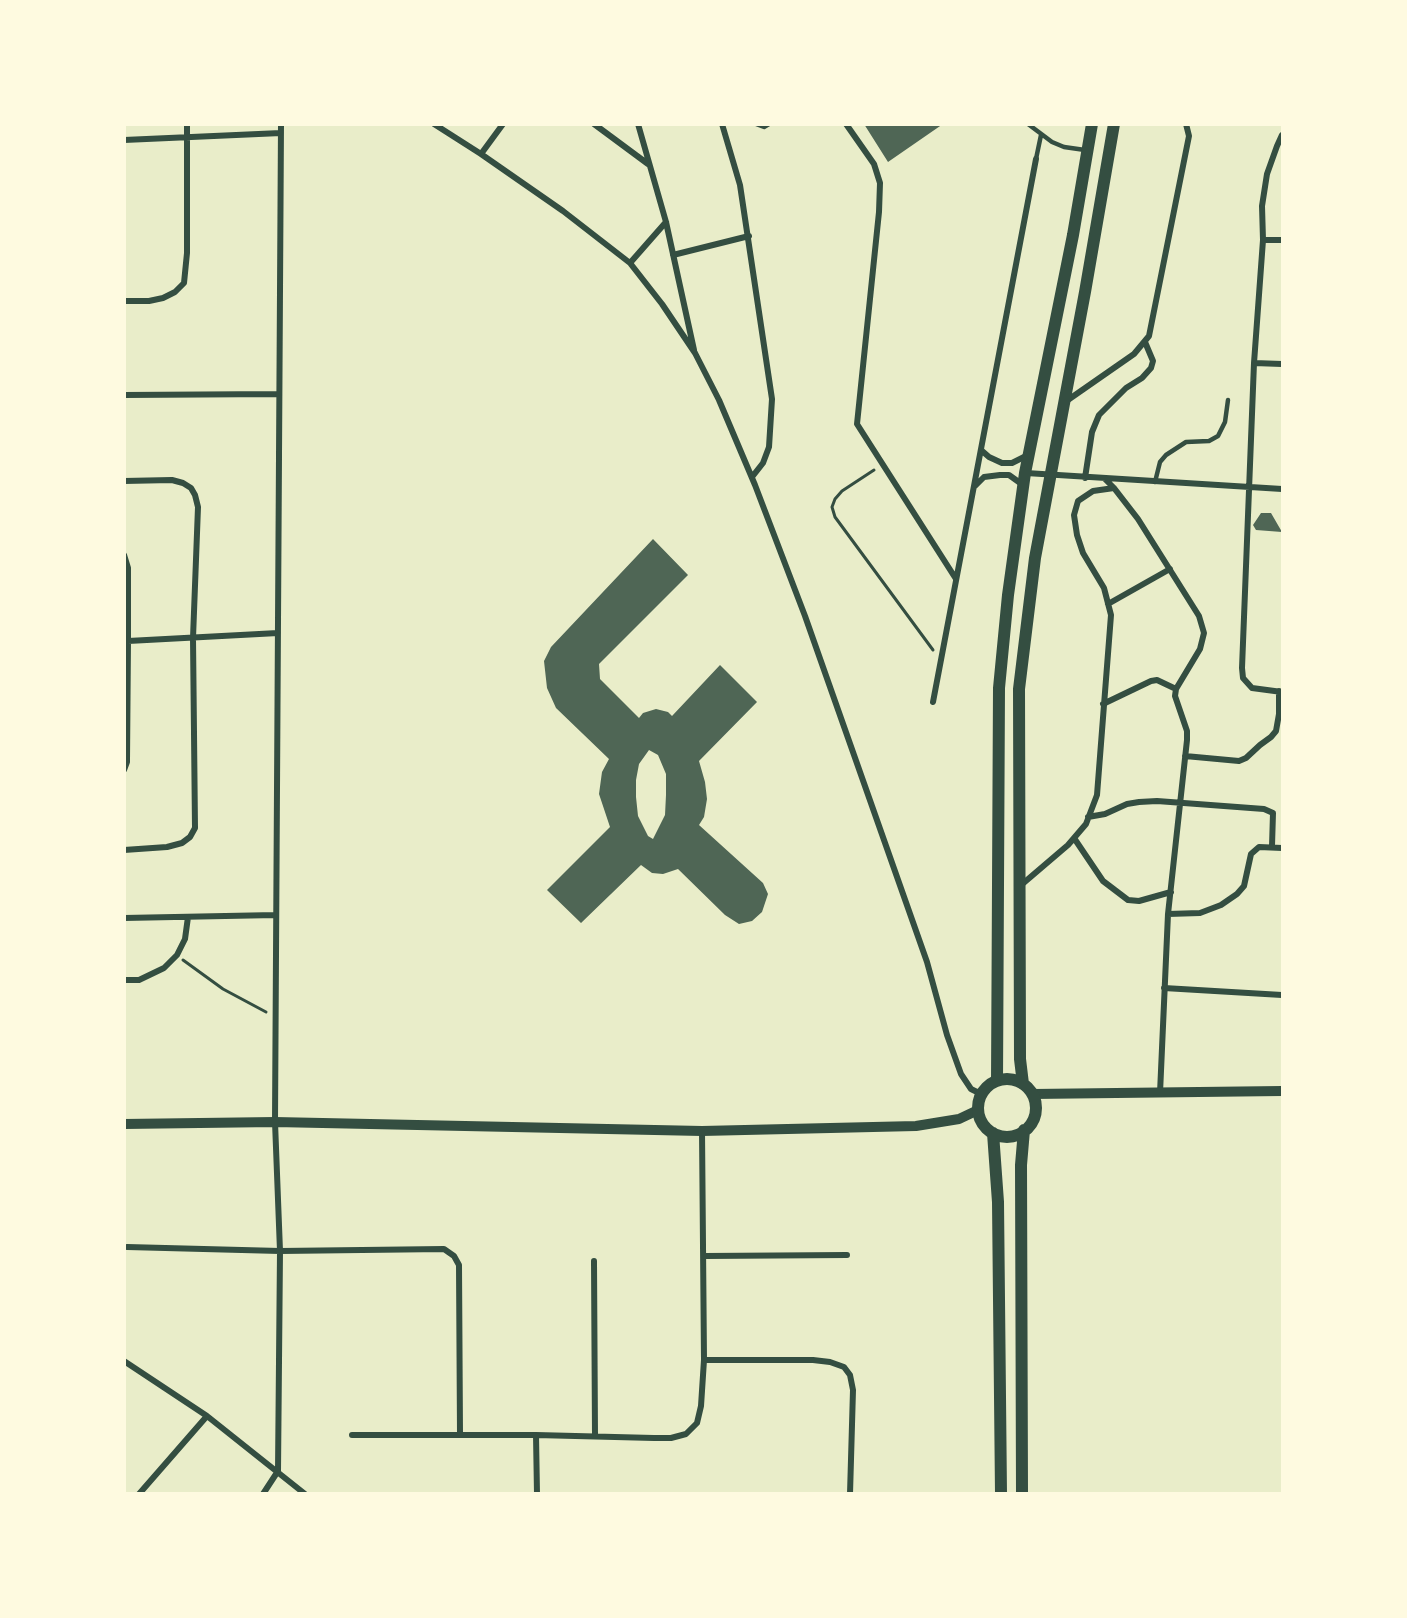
<!DOCTYPE html>
<style>
body{margin:0}
#map{position:relative;width:1407px;height:1618px;overflow:hidden;background:#e9edc9;font-family:"Roboto Condensed",sans-serif}
canvas{display:block}
.frame{position:absolute;inset:0;border:126px solid #fefae0;pointer-events:none}
</style>
<div id="map">
<canvas width="1407" height="1618"></canvas>
<div class="frame"></div>
</div>
<script>
const context = document.querySelector('canvas').getContext('2d');
context.lineJoin = 'round';
function fillPath(path, color) { context.fillStyle = color; context.fill(path, 'evenodd'); }
const shape = rows => new Path2D(rows.map(r => 'M' + r).join(''));
function strokePath(path, color, width, dash) { context.strokeStyle = color; context.lineWidth = width; context.lineCap = dash ? 'butt' : 'round'; context.setLineDash(dash || []); context.stroke(path); }
fillPath(shape([
 [864,124,943,124,888,162],
 [1261,513,1271,513,1282,532,1256,530,1253,525],
 [653,539,688,575,599,664,600,679,639,718,643,713,656,709,668,712,672,716,720,665,757,702,699,761,705,782,707,799,704,817,699,825,763,883,768,894,762,912,752,921,739,924,725,915,678,869,663,874,652,873,641,865,581,923,547,890,610,827,599,794,602,772,609,759,556,708,547,688,544,661,551,647],
 [649,750,658,755,666,774,666,795,665,815,653,839,648,836,638,816,636,797,636,780,639,764]
]), '#4f6655');
strokePath(shape([
 [874,470,842,491,835,499,832,507,835,517,933,650],
 [183,960,223,989,266,1012]
]), '#344e41', 3);
strokePath(shape([
 [756,124,764,127,769,124],
 [1028,124,1052,142,1064,147,1085,150],
 [1036,159,1041,135],
 [1155,482,1160,462,1166,455,1186,442,1209,441,1218,436,1225,422,1228,400]
]), '#344e41', 4.5);
strokePath(shape([
 [434,124,481,154,563,211,630,263,662,304,695,353,719,400,755,485,805,616,927,962,947,1035,961,1074,971,1089,981,1094],
 [594,124,648,164],
 [638,124,666,222,694,350],
 [722,124,740,185,772,399,769,447,763,463,752,477],
 [846,124,874,164,880,183,879,212,857,424,956,579],
 [124,140,281,133],
 [481,154,503,124],
 [1263,240,1262,206,1267,174,1277,146,1282,135],
 [1282,240,1263,240,1254,363,1242,668,1243,678,1252,688,1282,692],
 [673,255,749,236],
 [630,263,666,222],
 [124,301,149,301,163,298,175,292,184,283,187,253,187,124],
 [1254,363,1282,364],
 [124,395,279,394],
 [1065,402,1134,354,1149,336,1189,136,1186,124],
 [981,450,989,457,1002,463,1012,463,1028,455],
 [1026,473,1282,489],
 [1085,478,1092,432,1099,415,1126,388,1142,378,1151,368,1153,361,1145,342],
 [1105,479,1114,488,1138,519,1199,616,1204,633,1200,649,1176,689,1175,696,1187,731,1187,740,1168,914,1160,1093],
 [124,481,172,480,183,483,191,488,195,495,198,507,193,638,195,828,190,837,182,843,167,847,124,850],
 [975,486,984,477,1000,475,1009,475,1023,485],
 [124,555,128,568,128,641,127,762,124,770],
 [1108,604,1170,569],
 [128,641,278,633],
 [933,702,1036,159],
 [1103,704,1151,681,1157,680,1176,689],
 [1185,756,1239,761,1246,758,1260,745,1271,737,1276,731,1279,714,1279,691],
 [1088,817,1105,814,1127,804,1139,802,1157,801,1264,809,1273,813,1272,846],
 [1074,838,1103,881,1128,900,1139,901,1171,892],
 [1020,886,1068,845,1086,824,1097,795,1111,615,1104,588,1083,553,1077,535,1074,515,1078,501,1093,491,1114,488],
 [1168,914,1200,913,1221,905,1237,894,1244,886,1251,854,1259,847,1282,848],
 [124,918,276,915],
 [124,980,139,980,164,968,177,955,185,939,188,917],
 [1164,988,1282,995],
 [127,1247,280,1251,444,1249,454,1256,459,1265,460,1434],
 [705,1256,847,1255],
 [594,1261,595,1436],
 [704,1360,813,1360,830,1362,844,1367,850,1375,853,1390,850,1494],
 [124,1361,207,1416,305,1494],
 [352,1435,536,1435,654,1438,671,1438,686,1434,697,1423,701,1406,704,1360,702,1131],
 [536,1435,537,1494],
 [139,1494,207,1416],
 [263,1494,278,1471,280,1251,275,1122,281,124]
]), '#344e41', 6);
strokePath(shape([
 [1033,1094,1282,1091],
 [124,1124,275,1122,702,1131,916,1126,959,1119,978,1110]
]), '#344e41', 10);
strokePath(shape([
 '978 1108a29 29 0 1 1 58 0a29 29 0 1 1-58 0Z',
 [997,1081,999,688,1008,595,1025,473,1073,235,1092,124],
 [1023,1084,1020,1059,1019,689,1035,558,1085,292,1114,124],
 [993,1133,998,1202,1001,1494],
 [1022,1494,1021,1165,1024,1130]
]), '#344e41', 12);
</script>
